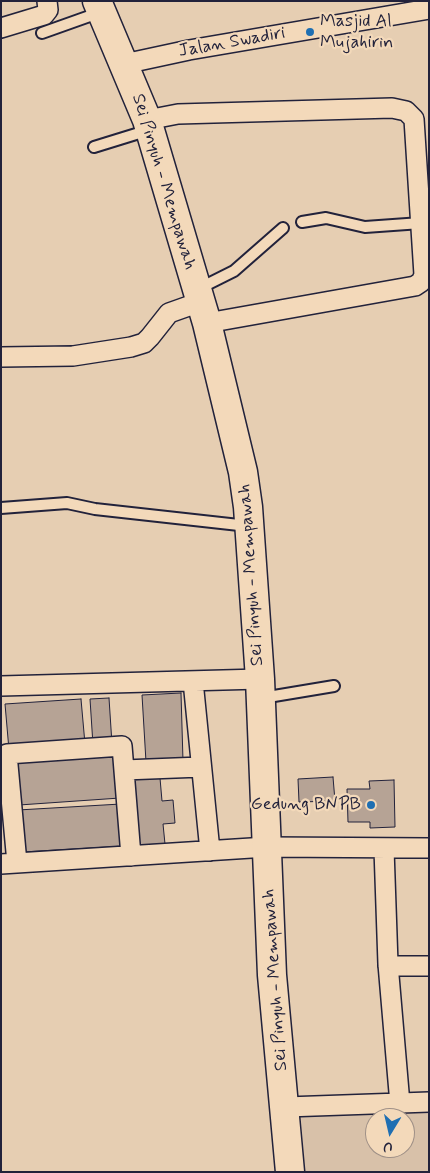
<!DOCTYPE html>
<style>
body{margin:0}
#map{position:relative;width:430px;height:1173px;overflow:hidden;background:#e6ceb2;font-family:Mynerve,sans-serif}
canvas{display:block}
.frame{position:absolute;inset:0;border:2px solid #22223b;pointer-events:none}
.north{position:absolute;left:365px;top:1108px;width:50px;height:50px;box-sizing:border-box;background:#f3d9ba;border:1px solid #9f9087;border-radius:50%;rotate:189deg;font-size:14px;font-weight:700;line-height:20px;text-align:center;color:#22223b}
.north::after{content:'';display:block;margin:auto;width:18px;height:22px;background:#1f6fb2;clip-path:polygon(50% 0,100% 100%,50% 72%,0 100%)}
</style>
<div id="map">
<canvas width="430" height="1173"></canvas>
<div class="frame"></div>
<div class="north">U</div>
</div>
<script>
const context = document.querySelector('canvas').getContext('2d');
context.lineJoin = 'round';
function fillPath(path, color) { context.fillStyle = color; context.fill(path, 'evenodd'); }
const shape = rows => new Path2D(rows.map(r => 'M' + r).join(''));
function strokePath(path, color, width, dash) { context.strokeStyle = color; context.lineWidth = width; context.lineCap = dash ? 'butt' : 'round'; context.setLineDash(dash || []); context.stroke(path); }
function drawText(font, color, halo, rows, align = 'center') {
  context.font = font + ' Mynerve,sans-serif'; context.lineWidth = 4.5; context.setLineDash([]); context.textBaseline = 'middle'; context.strokeStyle = halo; context.fillStyle = color; for (const [text, x, y, turn = 0] of rows) {
    context.save(); context.translate(x, y); context.rotate((+turn || 0) * Math.PI / 180); context.textAlign = isNaN(turn) ? turn : align; if (halo) context.strokeText(text, 0, 0); context.fillText(text, 0, 0); context.restore();
  }
}
fillPath(shape([
 [429,1110,429,1172,305,1172,301,1117],
 [375,1118,405,1118,405,1148,375,1148]
]), '#d8c1a9');
const building = shape([
 [181,693,183,761,146,762,142,695,181,693],
 [109,698,112,744,93,745,90,699,109,698],
 [81,699,85,744,9,750,5,704,81,699],
 [117,752,120,798,19,805,14,760,117,752],
 [333,777,335,801,299,802,298,779,333,777],
 [160,778,162,801,173,800,175,823,163,824,165,844,135,845,130,780,160,778],
 [394,780,395,827,370,828,370,822,348,822,347,789,370,789,369,781,394,780],
 [121,804,124,846,23,852,18,810,121,804]
]);
fillPath(building, '#b6a395');
strokePath(building, '#22223b', 1);
const service = shape([
 [42,33,101,12],
 [94,147,149,130],
 [302,222,326,218,365,227,421,223],
 [198,289,234,271,283,228],
 [1,508,67,503,95,509,248,526],
 [262,698,334,686]
]);
const minor = shape([
 [1,28,44,15,48,10,47,1],
 [124,64,189,50,429,9],
 [147,120,178,114,392,108,406,111,414,119,424,275,421,282,415,286,207,323],
 [1,357,73,356,131,347,144,343,150,337,169,313,200,302],
 [193,681,210,851],
 [1,686,260,679],
 [124,770,201,767],
 [384,849,388,964,400,1104],
 [17,863,7,754,122,746,131,856],
 [1,864,267,847,429,848],
 [388,966,429,966],
 [286,1107,429,1102]
]);
const trunk = shape([
 [97,1,147,120,207,323,243,472,248,507,260,679,272,975,290,1172]
]);
strokePath(service, '#22223b', 14);
strokePath(minor, '#22223b', 22);
strokePath(trunk, '#22223b', 31);
strokePath(service, '#f3d9ba', 10);
strokePath(minor, '#f3d9ba', 19);
strokePath(trunk, '#f3d9ba', 28);
for (const [x, y, r, color] of [
 [310,32,5,"#1f6fb2"],
 [371,805,5,"#1f6fb2"]
]) { const dot = new Path2D(); dot.arc(x, y, r, 0, 2 * Math.PI); context.fillStyle = color; context.fill(dot); strokePath(dot, '#f3d9ba', 2); }
drawText('18px', '#22223b', '#f3d9ba', [
 ["Masjid Al",320,22],
 ["Mujahirin",320,43],
 ["Gedung BNPB",361,805,"right"]
], 'left');
drawText('18px', '#22223b', '#f3d9ba', [
 ["Jalan Swadiri",232,43,-10],
 ["Sei Pinyuh - Mempawah",163,182,73],
 ["Sei Pinyuh - Mempawah",252,575,-94],
 ["Sei Pinyuh - Mempawah",276,980,-94]
]);
</script>
